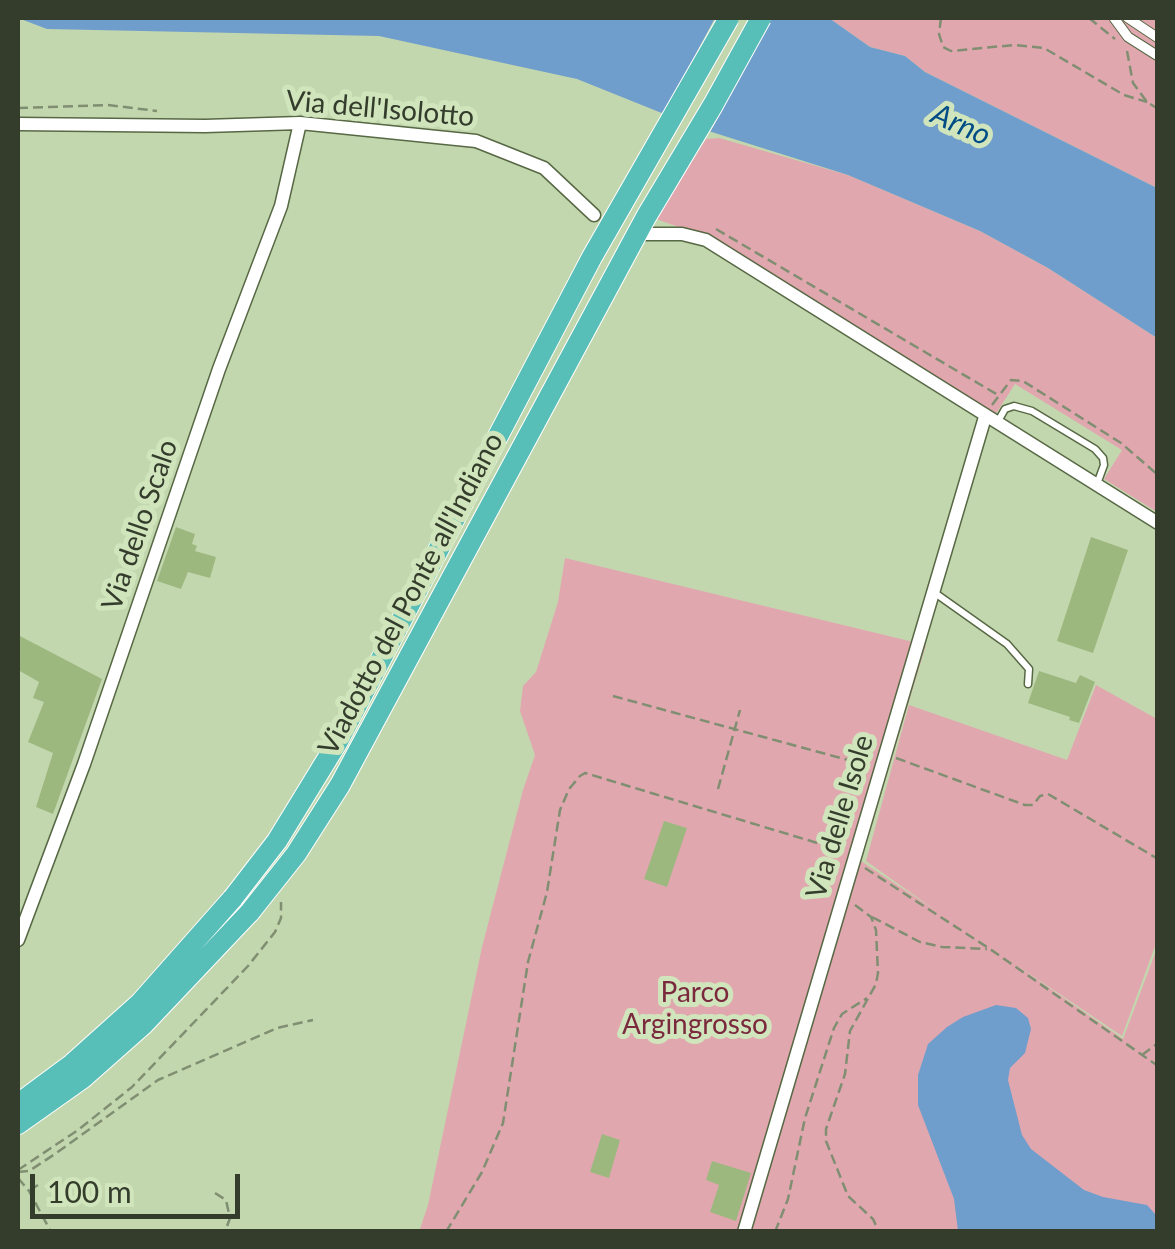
<!DOCTYPE html>
<style>
body{margin:0}
#map{position:relative;width:1175px;height:1249px;overflow:hidden;background:#c3d7af;font-family:Lato,sans-serif}
canvas{display:block}
.frame{position:absolute;inset:0;border:20px solid #343c2c;pointer-events:none}
.scale{position:absolute;left:30px;top:1174px;width:210px;height:45px;box-sizing:border-box;border:5px solid #343c2c;border-top:0;padding-left:12px;font-size:30px;line-height:35px;white-space:nowrap;color:#343c2c;-webkit-text-stroke:8px #d0e5bc;paint-order:stroke}
</style>
<div id="map">
<canvas width="1175" height="1249"></canvas>
<div class="frame"></div>
<div class="scale">100 m</div>
</div>
<script>
const context = document.querySelector('canvas').getContext('2d');
context.lineJoin = 'round';
function fillPath(path, color) { context.fillStyle = color; context.fill(path, 'evenodd'); }
const shape = rows => new Path2D(rows.map(r => 'M' + r).join(''));
function strokePath(path, color, width, dash) { context.strokeStyle = color; context.lineWidth = width; context.lineCap = dash ? 'butt' : 'round'; context.setLineDash(dash || []); context.stroke(path); }
function drawText(font, color, halo, rows, align = 'center') {
  context.font = font + ' Lato,sans-serif'; context.lineWidth = 10; context.setLineDash([]); context.textBaseline = 'middle'; context.strokeStyle = halo; context.fillStyle = color; for (const [text, x, y, turn = 0] of rows) {
    context.save(); context.translate(x, y); context.rotate((+turn || 0) * Math.PI / 180); context.textAlign = isNaN(turn) ? turn : align; if (halo) context.strokeText(text, 0, 0); context.fillText(text, 0, 0); context.restore();
  }
}
fillPath(shape([
 [829,18,1157,18,1157,188,925,72,905,56,870,47],
 [719,138,848,175,980,231,1048,268,1157,338,1157,512,1104,479,1122,450,1015,384,995,415,707,237,656,219,706,139],
 [565,558,926,645,861,861,938,912,866,861,909,705,1067,760,1096,685,1157,719,1157,941,1122,1036,1009,960,1123,1039,1157,948,1157,1231,419,1232,428,1205,482,947,523,790,535,755,520,711,523,686,536,672,558,602]
]), '#e1a7af');
fillPath(shape([
 [18,18,829,18,870,47,905,56,925,72,1157,188,1157,338,1048,268,980,231,848,175,699,128,577,79,379,36,47,29],
 [996,1005,1016,1008,1028,1018,1031,1029,1025,1053,1010,1068,1008,1080,1022,1135,1031,1149,1084,1190,1103,1197,1147,1205,1156,1215,1155,1231,958,1231,954,1199,918,1105,918,1075,928,1044,947,1027,963,1017]
]), '#709ecc');
fillPath(shape([
 [715,18,772,18,708,136,662,117]
]), '#c3d7af');
fillPath(shape([
 [176,527,195,534,192,544,197,546,195,551,216,557,210,578,188,572,181,589,157,581],
 [1091,537,1128,550,1093,653,1057,641],
 [18,635,102,679,53,814,36,807,53,753,28,742,44,702,33,698,39,682,18,670],
 [1039,671,1076,683,1080,675,1095,682,1079,723,1069,720,1070,717,1028,703],
 [664,821,687,828,667,887,644,879],
 [602,1134,620,1140,609,1178,590,1172],
 [712,1161,751,1173,736,1221,710,1212,719,1185,706,1180]
]), '#9db87f');
const service = shape([
 [997,423,1005,409,1014,406,1032,411,1095,449,1103,458,1104,465,1097,484],
 [935,593,1007,644,1029,669,1028,684]
]);
const pedestrian = shape([
 [1114,18,1128,37,1158,56],
 [1128,18,1158,38]
]);
const minor = shape([
 [18,124,205,126,300,123,476,141,544,168,594,215],
 [641,234,682,234,706,240,1158,523],
 [18,940,84,764,219,369,281,206,300,123],
 [744,1232,985,417]
]);
const trunk = shape([
 [18,1104,72,1064,140,1003,233,898],
 [18,1124,83,1078,144,1024,250,912]
]);
strokePath(service, '#576844', 9);
strokePath(pedestrian, '#576844', 11);
strokePath(minor, '#576844', 15);
strokePath(trunk, '#fff', 22);
strokePath(shape([
 [941,18,939,34,943,47,951,51,1014,45,1044,48,1124,95,1147,102],
 [1089,18,1115,39],
 [1127,51,1133,83,1147,102,1158,109],
 [18,108,108,105,157,111],
 [716,229,998,395],
 [992,405,1011,380,1023,381,1121,443,1158,475],
 [613,696,870,766],
 [896,758,1025,805,1033,805,1040,796,1048,794,1158,859],
 [718,789,740,710],
 [865,868,990,949,1158,1066],
 [855,905,871,917,876,930,878,973,876,984,850,1031,845,1074,826,1129,826,1141,848,1196,873,1219,879,1232],
 [872,917,920,942,942,947,987,949],
 [1142,1055,1158,1043],
 [18,1170,78,1130,132,1087,248,966,275,932,281,918,281,902],
 [18,1172,29,1171,55,1154,158,1080,277,1028,313,1020],
 [18,1178,29,1191,51,1232],
 [30,1190,38,1185],
 [215,1193,226,1200,230,1218,225,1232],
 [446,1232,482,1172,503,1123,528,962,547,892,560,810,569,789,580,776,585,773,844,851],
 [775,1232,788,1199,805,1118,834,1028,842,1014,867,998]
]), '#808e72', 2.5, [10, 5]);
strokePath(service, '#fff', 6);
strokePath(pedestrian, '#fff', 9);
strokePath(minor, '#fff', 12);
strokePath(trunk, '#58beb8', 20);
const trunkBridge = shape([
 [233,898,277,841,337,743,592,257,729,18],
 [250,912,296,854,340,785,646,217,713,105,761,18]
]);
strokePath(trunkBridge, '#fff', 22, []);
strokePath(trunkBridge, '#58beb8', 20);
drawText('28px', '#343c2c', '#d0e5bc', [
 ["Via dell'Isolotto",380,109,5],
 ["Via dello Scalo",140,525,-71],
 ["Viadotto del Ponte all'Indiano",411,594,-62],
 ["Via delle Isole",840,817,-73]
]);
drawText('28px', '#7b2a3e', '#d0e5bc', [
 ["Parco",695,993],
 ["Argingrosso",695,1025]
]);
drawText('italic 30px', '#004d85', '#d0e5bc', [
 ["Arno",961,125,24]
]);
</script>
